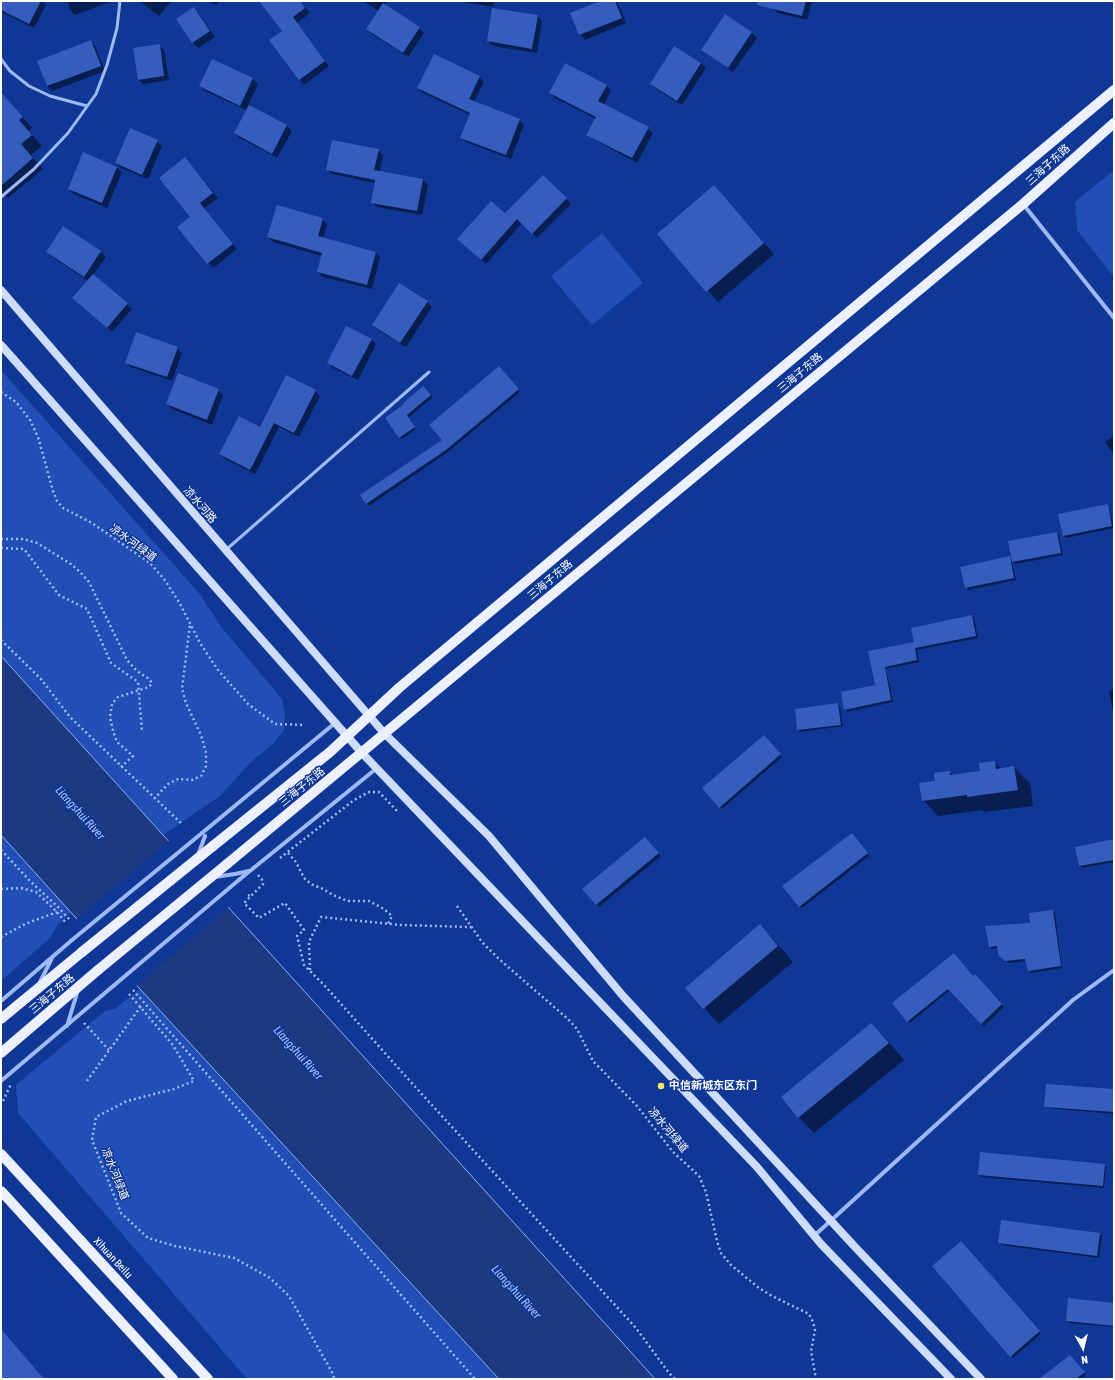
<!DOCTYPE html>
<meta charset="utf-8">
<style>
body{margin:0}
#map{position:relative;width:1115px;height:1380px;overflow:hidden;background:#0f3796;font-family:"Asap Condensed",sans-serif}
canvas{display:block}
.frame{position:absolute;inset:0;border:2px solid #fff;pointer-events:none}
.north{position:absolute;left:1063px;top:1328px;width:40px;height:40px;-webkit-text-stroke:3px #0f3796;paint-order:stroke;rotate:172deg;font-size:11px;font-weight:700;line-height:16px;text-align:center;color:#fff}
.north::after{content:'';display:block;margin:auto;width:14px;height:18px;background:#fff;clip-path:polygon(50% 0,100% 100%,50% 72%,0 100%)}
</style>
<div id="map">
<canvas width="1115" height="1380"></canvas>
<div class="frame"></div>
<div class="north">N</div>
</div>
<script>
const context = document.querySelector('canvas').getContext('2d');
context.lineJoin = 'round';
function fillPath(path, color) { context.fillStyle = color; context.fill(path, 'evenodd'); }
const shape = rows => new Path2D(rows.map(r => 'M' + r).join(''));
function strokePath(path, color, width, dash) { context.strokeStyle = color; context.lineWidth = width; context.lineCap = dash ? 'butt' : 'round'; context.setLineDash(dash || []); context.stroke(path); }
function drawText(font, color, halo, rows, align = 'center') {
  context.font = font + ' "Asap Condensed","Noto Sans SC",sans-serif'; context.lineWidth = 3; context.setLineDash([]); context.textBaseline = 'middle'; context.strokeStyle = halo; context.fillStyle = color; for (const [text, x, y, turn = 0] of rows) {
    context.save(); context.translate(x, y); context.rotate((+turn || 0) * Math.PI / 180); context.textAlign = isNaN(turn) ? turn : align; if (halo) context.strokeText(text, 0, 0); context.fillText(text, 0, 0); context.restore();
  }
}
fillPath(shape([
 [1114,170,1114,277,1077,230,1075,202],
 [602,233,643,283,592,325,551,276],
 [1,370,199,593,222,628,282,699,285,714,284,730,275,742,252,761,220,796,163,835,1,656],
 [1,835,71,912,57,926,50,938,1,981],
 [140,989,499,1379,247,1379,18,1113,16,1085,105,1011,114,1009]
]), '#224fb6');
const water = shape([
 [1,656,629,1350,655,1379,499,1379,140,989,1,835,1,656]
]);
fillPath(water, '#1c3a82');
strokePath(water, '#90b1f8', 1);
fillPath(shape([
 [170,840,230,906,135,987,76,920]
]), '#0f3796');
fillPath(shape([
 [1,1,42,1,46,5,34,28,1,12],
 [67,1,112,1,75,15,70,10],
 [140,1,171,1,159,16],
 [208,1,219,1,216,5],
 [260,1,300,1,310,13,297,23,329,66,304,85,300,80,283,31],
 [363,1,388,1,385,5,419,28,424,33,408,57,372,34,367,29,379,11],
 [458,1,494,1,493,7],
 [603,1,617,1,626,23,585,40,580,35,571,13],
 [774,1,812,1,807,20,778,13,773,8],
 [194,8,199,13,215,37,198,48,193,43,177,19],
 [725,15,752,33,757,38,733,72,707,54,702,50],
 [537,16,542,21,537,53,493,46,488,41],
 [90,41,95,46,105,71,52,91,47,86,38,61],
 [159,45,164,50,169,80,143,84,138,79],
 [674,47,701,63,706,68,682,105,656,89,651,84],
 [212,61,253,79,258,84,246,110,205,91,200,86],
 [479,77,484,82,474,102,519,120,524,125,511,159,466,142,461,137,470,115,423,93,418,88],
 [606,85,611,90,604,105,648,128,653,133,637,163,593,139,588,134,596,119,555,98,550,93],
 [1,92,32,128,29,131,42,146,31,155,43,169,8,198,1,191],
 [250,106,287,126,292,131,277,158,240,138,235,133],
 [157,141,162,146,148,179,121,168,116,163],
 [378,150,383,155,380,172,423,180,428,185,422,215,377,207,372,202,375,183,332,174,327,169],
 [190,164,218,198,204,209,237,249,213,268,179,227,191,217],
 [117,168,122,172,107,208,74,194,69,189],
 [543,177,571,204,537,238,522,223,486,264,463,244,505,215],
 [714,186,774,254,718,302,658,234],
 [322,219,327,224,323,239,375,252,380,257,372,289,323,277,318,272,322,256,273,242,268,237],
 [64,227,101,252,106,257,93,275,132,309,112,332,78,303,88,281,52,257,47,252],
 [427,302,432,307,406,347,378,330,373,325],
 [371,339,376,344,358,380,333,368,328,363],
 [177,348,182,353,172,381,131,367,126,362],
 [501,370,520,392,448,452,369,506,361,496,443,440],
 [423,387,433,397,408,418,416,429,402,439,400,437,406,404],
 [218,390,223,395,212,425,172,409,167,404],
 [315,391,320,396,299,437,279,427,255,474,225,459,220,454,261,428],
 [1114,436,1114,454,1105,442],
 [1107,505,1109,508,1114,528,1066,538,1064,536],
 [1056,533,1059,535,1063,555,1015,564,1012,560,1016,580,968,590,966,588,1009,557,1013,561],
 [972,616,974,618,978,638,917,650,919,662,886,669,893,702,847,712,845,709,876,686,869,651,915,642],
 [1114,690,1114,715,1109,691],
 [838,704,840,707,843,726,801,732,798,730],
 [763,736,782,757,722,809,703,788],
 [995,762,1002,769,1014,767,1030,783,1033,806,984,812,982,810,938,816,923,800,936,782,949,772,953,775,981,772],
 [854,836,869,856,802,908,799,906],
 [647,840,661,856,599,907,584,889],
 [1114,840,1114,862,1082,868,1080,866],
 [1053,911,1055,913,1062,968,1031,973,1029,970,1026,961,1009,963,1003,958,999,948,992,949,990,947],
 [760,925,775,941,793,962,719,1024,686,988],
 [975,976,1004,1007,984,1026,950,990,910,1023,893,1003],
 [871,1024,887,1040,904,1060,814,1133,799,1118,782,1098],
 [1114,1090,1114,1114,1047,1108,1045,1106],
 [1104,1165,1106,1167,1104,1188,981,1177,979,1175],
 [1099,1234,1102,1236,1099,1258,1002,1245,999,1242],
 [963,1244,1041,1334,1013,1358,1011,1356],
 [1114,1304,1114,1327,1069,1323,1067,1320],
 [1072,1358,1086,1375,1081,1379,1041,1379]
]), '#0007');
fillPath(shape([
 [1,1,41,1,29,24,1,10],
 [259,1,300,1,305,8,293,17,325,61,299,80,269,40,282,31],
 [600,1,615,1,622,18,579,35,570,13],
 [757,1,806,1,802,16,757,5],
 [383,3,420,27,403,53,366,29],
 [194,7,210,31,192,43,176,19],
 [492,8,538,15,532,49,487,41],
 [725,14,752,32,728,68,701,50],
 [91,40,101,66,47,86,37,61],
 [160,44,164,76,138,80,133,48],
 [674,46,701,63,677,101,650,84],
 [434,54,480,76,469,99,520,119,506,155,460,138,470,113,417,88],
 [212,59,253,78,240,106,199,86],
 [565,63,607,85,598,101,649,127,632,158,586,135,596,117,549,93],
 [1,92,23,117,19,120,32,135,21,144,33,158,1,186],
 [249,105,287,125,272,154,234,133],
 [130,128,158,140,142,175,115,163],
 [332,140,379,149,374,170,423,179,417,211,371,203,375,180,326,170],
 [83,152,117,167,102,203,68,189],
 [185,157,213,193,200,203,233,244,207,264,177,227,190,217,159,178],
 [543,175,567,198,532,234,517,219,481,260,457,239,491,201,505,213],
 [714,185,764,243,706,292,657,234],
 [277,205,323,218,318,236,376,252,367,285,317,272,322,253,267,237],
 [63,226,101,251,84,277,46,252],
 [93,274,128,303,107,328,72,298],
 [399,283,428,301,400,343,372,325],
 [346,326,372,339,352,376,327,363],
 [136,332,178,347,167,377,125,363],
 [499,366,519,389,446,450,366,504,360,495,442,440,429,425],
 [178,373,219,389,207,420,166,404],
 [286,375,316,390,294,433,274,423,250,470,219,454,239,416,260,427],
 [423,386,431,395,407,415,415,427,399,438,385,418,404,404,403,403],
 [1108,504,1112,526,1063,536,1058,514],
 [1057,532,1061,553,1012,562,1008,541],
 [1010,556,1014,578,965,588,960,567],
 [972,615,976,636,915,648,917,660,885,667,891,700,844,710,841,692,875,685,868,651,914,642,911,628],
 [838,703,841,725,797,730,795,709],
 [764,735,781,754,719,808,702,788],
 [995,761,996,769,1014,766,1018,790,967,797,967,795,922,801,919,783,935,781,934,773,950,771,950,775,980,771,979,763],
 [852,833,868,853,799,907,782,886],
 [645,837,659,853,596,905,582,889],
 [1114,839,1114,860,1079,866,1075,847],
 [1053,910,1061,966,1028,971,1025,959,1005,961,999,956,997,946,989,947,985,926,1030,923,1029,913],
 [760,924,778,946,703,1009,685,988],
 [954,953,973,976,975,974,1002,1004,981,1024,948,989,907,1022,892,1003],
 [871,1023,889,1043,798,1118,781,1097],
 [1046,1084,1114,1089,1114,1112,1044,1107],
 [980,1152,1105,1164,1103,1186,978,1175],
 [1001,1220,1100,1233,1097,1256,998,1243],
 [961,1241,1040,1331,1010,1357,932,1266],
 [1068,1298,1114,1303,1114,1326,1066,1321],
 [1,1329,44,1379,1,1379],
 [1070,1355,1085,1372,1076,1379,1039,1379]
]), '#345dbd');
strokePath(shape([
 [1,392,16,402,30,420,38,437,53,491,57,501,63,508,92,523,150,563,164,579,179,602,200,643,218,670,248,704,275,724,304,725],
 [1,539,23,539,37,543,71,564,81,573,89,582,127,660,137,671,149,679,152,683,149,687,118,697,112,704,110,717,113,731,117,742,133,756,121,767],
 [1,640,41,679,70,717,183,825],
 [154,799,168,784,178,779,192,780,201,776,206,766,206,753,201,735,186,703,182,689,190,624],
 [1,850,30,881,58,907,70,920],
 [288,853,296,862,304,878,311,884,323,889,333,895,347,901,369,901,384,909,392,916,388,924],
 [280,858,354,800,369,792,379,792,398,812],
 [258,875,263,881,263,884,244,903,259,918,285,903,304,930,297,936,304,965,325,986,409,1080,636,1328,669,1373,675,1379],
 [1,889,21,888,36,892,57,912,66,923],
 [248,895,252,897],
 [457,906,482,942,499,959,568,1019,577,1029,593,1061,637,1106,673,1152,699,1176,706,1192,717,1241,721,1253,731,1265,759,1288,772,1296,809,1314,813,1322,815,1330,811,1351,816,1379],
 [1,937,25,924,57,912],
 [310,970,309,942,321,917,401,925,471,927],
 [133,990,475,1379],
 [129,994,173,1045,194,1081,174,1089,127,1101,96,1117,92,1140,121,1213,148,1238,175,1246,234,1258,270,1278,289,1296,333,1374,334,1379],
 [84,1023,109,1050],
 [87,1081,141,1006],
 [3,1101,11,1084]
]), '#9eb9f4', 2.5, [2, 3]);
strokePath(shape([
 [1,59,10,71,29,86,50,96,87,106],
 [1,197,34,169,68,133,96,94,107,65,117,28,120,1],
 [227,549,429,372]
]), '#9eb9f4', 3);
strokePath(shape([
 [1023,204,1114,318],
 [202,833,335,723],
 [235,874,249,871],
 [240,879,377,768],
 [39,984,52,958],
 [1,1001,72,940],
 [67,1026,78,990],
 [1,1081,112,987],
 [815,1235,1073,1000,1114,970]
]), '#9eb9f4', 4);
strokePath(shape([
 [1,290,384,733,489,836,623,996,856,1248,981,1379],
 [1,345,362,753,757,1167,821,1244,951,1379]
]), '#cedcfd', 8);
strokePath(shape([
 [213,846,330,752,400,687,1114,90],
 [227,864,1023,204,1114,123],
 [1,1019,82,952],
 [1,1053,98,970],
 [1,1154,208,1379],
 [1,1191,173,1379]
]), '#ecf0ff', 10);
strokePath(shape([
 [1,548,24,549,59,595,87,609,111,663,138,682,142,731]
]), '#9eb9f4', 2.5, [2, 3]);
strokePath(shape([
 [198,855,205,836],
 [215,877,235,874],
 [72,940,202,833],
 [112,987,240,879]
]), '#9eb9f4', 4);
strokePath(shape([
 [82,952,213,846],
 [98,970,227,864]
]), '#ecf0ff', 10);
for (const [x, y, r, color] of [
 [661,1086,4,"#ffe862"]
]) { const dot = new Path2D(); dot.arc(x, y, r, 0, 2 * Math.PI); context.fillStyle = color; context.fill(dot); strokePath(dot, '#0f3796', 1.5); }
drawText('11px', '#fff', '#0f3796', [
 ["三海子东路",1048,165,-42],
 ["三海子东路",800,373,-40],
 ["凉水河路",200,505,49],
 ["凉水河绿道",133,543,36],
 ["三海子东路",550,580,-40],
 ["三海子东路",302,787,-39],
 ["三海子东路",52,994,-40],
 ["凉水河绿道",668,1130,50],
 ["凉水河绿道",115,1174,68],
 ["Xihuan Beilu",113,1258,47]
]);
drawText('bold 11px', '#fff', '#0f3796', [
 ["中信新城东区东门",669,1086]
], 'left');
drawText('italic 12px', '#abc4fb', '#0f3796', [
 ["Liangshui River",80,813,48],
 ["Liangshui River",298,1053,48],
 ["Liangshui River",516,1292,48]
]);
</script>
